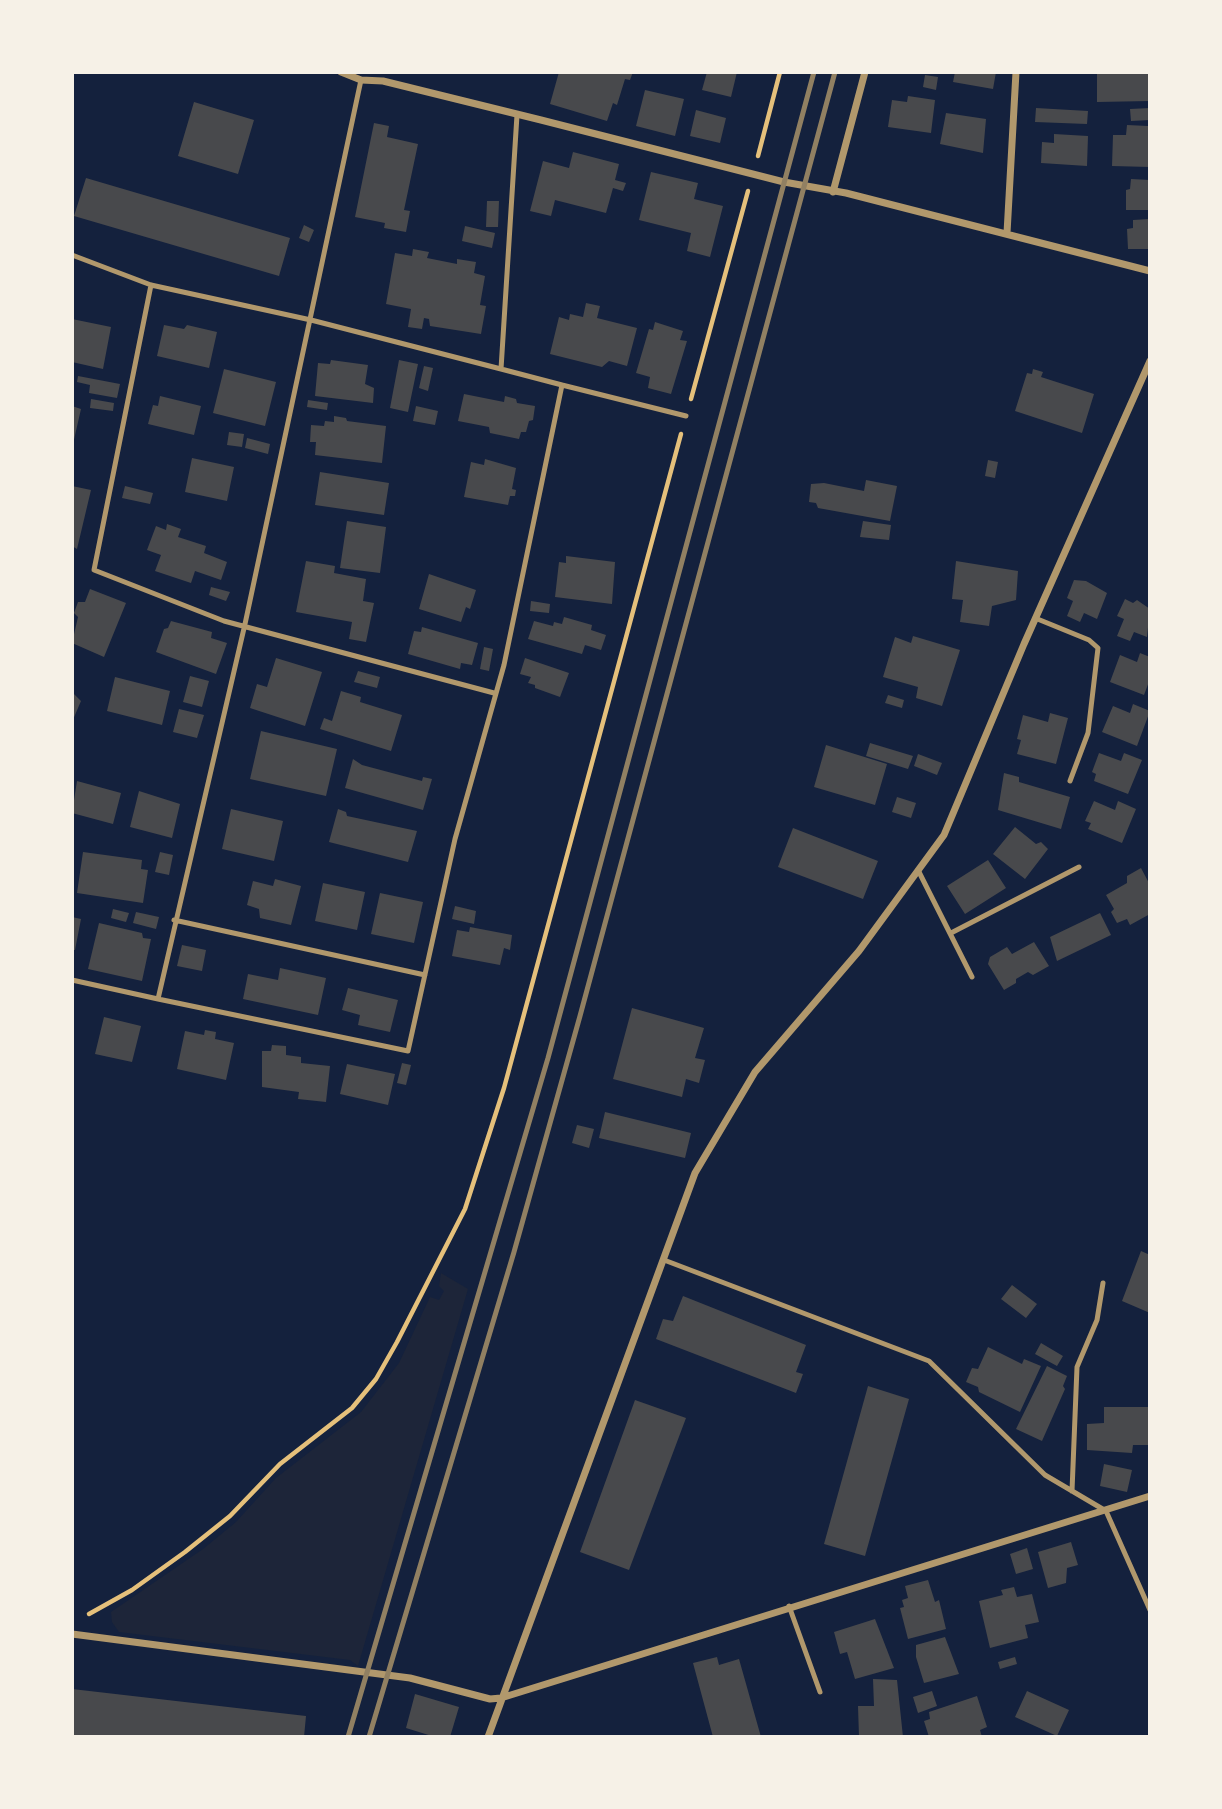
<!DOCTYPE html>
<style>
body{margin:0}
#map{position:relative;width:1222px;height:1809px;overflow:hidden;background:#14213d;font-family:Roboto,sans-serif}
canvas{display:block}
.frame{position:absolute;inset:0;border:74px solid #f6f1e7;pointer-events:none}
</style>
<div id="map">
<canvas width="1222" height="1809"></canvas>
<div class="frame"></div>
</div>
<script>
const context = document.querySelector('canvas').getContext('2d');
context.lineJoin = 'round';
function fillPath(path, color) { context.fillStyle = color; context.fill(path, 'evenodd'); }
const shape = rows => new Path2D(rows.map(r => 'M' + r).join(''));
function strokePath(path, color, width, dash) { context.strokeStyle = color; context.lineWidth = width; context.lineCap = dash ? 'butt' : 'round'; context.setLineDash(dash || []); context.stroke(path); }
fillPath(shape([
 [441,1273,468,1289,358,1666,350,1660,119,1632,112,1622,111,1612,203,1549,236,1522,276,1478,361,1412,399,1363,430,1297,439,1300,444,1291,439,1286]
]), '#1d2539');
fillPath(shape([
 [559,72,633,72,630,80,625,79,617,105,613,103,607,121,550,104],
 [707,72,737,72,731,97,702,90],
 [955,72,996,72,993,89,953,82],
 [1097,72,1150,72,1150,101,1097,102],
 [925,75,938,77,936,90,923,87],
 [645,90,684,99,675,136,636,126],
 [908,96,935,100,931,133,888,127,892,100,907,102],
 [194,102,254,120,238,174,178,156],
 [1036,108,1088,111,1087,124,1035,122],
 [1150,108,1150,120,1131,121,1130,109],
 [696,110,726,118,720,143,690,136],
 [946,113,986,119,983,153,940,144],
 [374,123,389,126,387,137,418,144,404,210,410,211,406,232,384,228,385,223,355,217],
 [1127,125,1148,126,1150,167,1112,166,1113,135,1126,135],
 [1054,134,1088,136,1087,166,1041,163,1042,142,1054,143],
 [573,152,619,164,615,180,626,183,623,191,613,188,606,213,555,200,551,216,530,211,543,161,569,168],
 [651,172,698,183,694,199,723,206,710,257,687,251,691,233,639,220],
 [86,178,290,238,279,276,74,216],
 [1131,179,1150,180,1150,210,1126,210,1126,190,1130,189],
 [487,201,499,201,498,227,486,227],
 [1150,219,1150,249,1128,249,1127,229,1133,228,1133,220],
 [304,225,314,230,309,242,299,238],
 [465,226,495,233,492,248,462,241],
 [413,249,429,252,427,258,457,264,457,259,476,262,474,273,485,276,480,305,486,306,481,334,430,326,429,319,424,318,422,329,408,327,411,309,386,304,395,253,412,256],
 [586,303,600,306,597,318,637,328,627,366,609,361,602,367,550,354,559,317,569,320,570,314,583,317],
 [72,319,111,327,103,369,72,362],
 [655,322,683,331,680,340,687,341,671,394,648,388,650,377,636,373,649,329,653,330],
 [164,325,184,329,187,325,217,332,209,368,157,356],
 [331,360,368,365,365,384,374,388,373,403,315,396,318,363,330,364],
 [399,360,418,364,408,412,390,408],
 [424,366,433,368,428,391,419,388],
 [224,369,276,382,265,426,213,413],
 [1033,369,1043,372,1041,377,1094,394,1082,433,1015,411,1027,373,1032,374],
 [78,376,120,384,117,398,89,393,90,385,77,382],
 [464,394,504,402,505,396,516,399,517,403,535,406,533,420,529,421,526,432,521,432,519,439,490,433,489,427,458,421],
 [160,396,201,406,194,435,148,424,153,405,158,406],
 [91,399,114,403,113,411,90,408],
 [308,400,328,403,327,410,307,407],
 [72,406,81,409,73,444,72,444],
 [416,406,438,411,435,425,413,421],
 [334,416,346,418,347,421,386,426,382,463,315,455,316,442,310,442,311,425,324,426,325,421,334,422],
 [229,432,244,434,242,447,227,445],
 [247,438,270,444,268,454,245,448],
 [192,458,234,467,227,501,185,492],
 [485,459,516,468,512,489,516,490,515,496,510,496,508,505,464,497,471,462,484,465],
 [988,460,998,462,995,478,985,476],
 [320,472,389,483,384,515,315,505],
 [866,480,897,486,890,521,818,508,816,503,809,502,811,484,824,483,864,491],
 [72,486,91,490,77,549,72,546],
 [125,486,153,493,150,504,122,498],
 [347,521,386,527,380,573,340,568],
 [863,521,891,525,889,540,860,537],
 [167,524,181,529,178,537,206,546,204,553,227,562,221,580,195,571,191,583,155,571,161,555,147,550,156,526,166,530],
 [566,556,615,562,612,604,555,597,559,562,566,563],
 [306,561,335,566,334,573,366,579,363,601,374,603,366,642,349,639,352,622,296,612],
 [956,561,1018,571,1016,600,992,606,989,626,960,622,963,600,952,599],
 [429,574,476,590,470,609,466,607,461,622,419,609],
 [1074,580,1086,581,1107,593,1097,619,1084,613,1080,622,1067,616,1073,601,1067,598],
 [211,587,230,592,226,601,209,595],
 [90,589,126,603,104,657,72,643,78,617,74,613,78,602,85,602],
 [1125,599,1133,603,1137,600,1150,609,1147,637,1134,632,1130,641,1117,636,1124,619,1117,616],
 [531,601,550,604,549,613,530,611],
 [564,617,592,625,591,630,606,635,601,650,585,645,582,654,528,639,534,621,553,626,554,622,562,624],
 [171,621,212,632,211,638,227,643,216,674,156,652,164,629,168,628],
 [422,627,478,643,472,665,461,663,460,669,408,654,414,631,421,632],
 [913,636,960,650,942,706,916,698,918,687,883,677,895,637,911,643],
 [484,647,493,649,489,671,480,669],
 [1140,653,1150,657,1150,679,1144,695,1110,682,1120,655,1137,662],
 [276,658,322,672,305,726,250,708,257,684,267,687],
 [525,658,569,673,560,697,535,688,535,685,528,683,531,677,520,674],
 [358,671,380,677,377,688,354,682],
 [190,676,209,681,202,707,183,702],
 [115,677,170,691,162,725,107,711],
 [341,691,361,697,360,702,402,715,391,751,320,729,324,718,332,721],
 [72,692,81,701,72,722],
 [888,695,904,700,902,708,885,703],
 [1133,704,1150,711,1137,746,1102,732,1113,706,1130,713],
 [179,709,204,715,197,738,173,732],
 [1050,713,1068,718,1056,764,1017,754,1021,740,1017,739,1023,715,1048,722],
 [261,731,337,749,326,796,250,779],
 [870,743,913,756,908,769,866,756],
 [826,745,887,764,875,805,814,787],
 [1099,753,1121,761,1124,753,1142,760,1128,794,1094,781,1096,774,1092,772],
 [918,754,942,763,937,775,914,766],
 [353,759,362,765,422,781,423,777,432,779,423,810,345,788],
 [1004,773,1019,777,1019,782,1070,797,1061,829,998,810],
 [77,781,121,793,113,824,72,813],
 [139,791,180,804,172,838,130,827],
 [897,797,916,803,911,818,892,812],
 [1094,801,1115,810,1118,801,1136,809,1122,843,1088,829,1091,823,1085,821],
 [231,809,283,821,274,861,222,849],
 [338,809,346,812,347,816,417,831,408,862,329,842],
 [1015,827,1036,844,1041,842,1048,849,1025,879,993,854],
 [793,828,878,861,863,899,778,867],
 [83,852,142,860,141,869,148,870,143,903,77,893],
 [160,852,173,855,169,875,155,872],
 [988,860,1006,888,965,914,947,886],
 [1141,868,1150,885,1150,914,1130,925,1127,919,1117,923,1111,912,1114,909,1106,895,1127,883,1127,876],
 [275,879,301,886,291,925,260,918,259,909,247,905,253,881,273,886],
 [323,883,365,892,357,930,315,921],
 [380,893,423,902,414,943,371,934],
 [455,906,476,911,474,924,452,919],
 [113,909,129,913,126,922,111,918],
 [136,912,159,917,156,929,133,923],
 [1100,913,1111,935,1057,961,1050,937],
 [72,917,81,919,75,950,72,950],
 [99,923,142,933,143,938,151,939,142,981,88,969],
 [470,927,512,935,510,950,504,948,500,965,452,956,457,930,469,932],
 [1034,942,1049,966,1033,975,1028,972,1016,979,1016,983,1004,990,988,964,990,957,1007,947,1012,954],
 [182,945,206,950,202,971,177,966],
 [280,968,326,978,318,1015,243,999,248,974,278,980],
 [348,988,398,1000,390,1032,358,1025,360,1015,342,1010],
 [632,1008,704,1028,695,1058,705,1060,699,1083,686,1079,682,1097,613,1079],
 [104,1017,141,1026,132,1062,95,1054],
 [205,1030,216,1032,215,1039,234,1043,226,1080,177,1069,185,1031,204,1035],
 [272,1045,286,1046,286,1055,301,1057,301,1063,330,1066,326,1102,298,1099,299,1092,262,1087,262,1051,271,1051],
 [402,1063,411,1065,406,1085,397,1083],
 [347,1064,395,1074,388,1105,340,1094],
 [605,1112,691,1133,685,1158,599,1138],
 [577,1125,594,1129,589,1148,572,1143],
 [1141,1251,1150,1255,1150,1313,1122,1301],
 [1012,1285,1037,1304,1026,1318,1001,1299],
 [683,1296,806,1345,796,1372,803,1374,796,1393,656,1339,663,1319,673,1321],
 [1041,1343,1063,1356,1057,1366,1035,1354],
 [988,1347,1022,1364,1024,1359,1041,1366,1020,1412,979,1392,978,1387,966,1382,972,1368,978,1369],
 [1047,1366,1067,1376,1063,1386,1065,1389,1042,1441,1016,1429],
 [868,1386,909,1399,865,1556,824,1544],
 [635,1400,686,1418,629,1570,580,1552],
 [1104,1407,1150,1407,1150,1445,1133,1445,1132,1453,1087,1450,1087,1424,1104,1423],
 [1104,1464,1132,1470,1127,1492,1100,1486],
 [1071,1542,1078,1565,1067,1568,1066,1583,1048,1588,1038,1552],
 [1027,1548,1033,1569,1016,1574,1010,1554],
 [928,1580,935,1602,939,1600,946,1629,908,1639,900,1608,904,1607,902,1600,908,1598,905,1586],
 [1014,1587,1017,1597,1032,1594,1039,1622,1025,1625,1028,1638,990,1648,979,1601,1003,1595,1001,1590],
 [875,1619,894,1668,855,1679,847,1652,840,1654,834,1632],
 [945,1637,959,1674,924,1683,916,1657,916,1645],
 [717,1657,719,1665,739,1659,761,1737,713,1737,693,1663],
 [1015,1657,1017,1664,1000,1669,998,1662],
 [873,1679,897,1680,903,1737,859,1737,858,1706,874,1706],
 [72,1689,306,1716,304,1737,72,1737],
 [932,1691,937,1706,918,1713,913,1697],
 [1027,1691,1069,1710,1057,1736,1015,1717],
 [415,1694,459,1707,450,1737,435,1737,406,1728],
 [977,1696,987,1727,980,1730,982,1737,929,1737,924,1721,930,1719,929,1712]
]), '#48494c');
strokePath(shape([
 [758,156,780,72],
 [691,399,748,191],
 [89,1614,132,1590,185,1552,230,1516,280,1464,352,1408,376,1379,397,1342,465,1209,504,1088,681,434]
]), '#e5c07b', 4.5);
strokePath(shape([
 [361,80,245,624,158,999,408,1051,455,839,504,665,562,385,501,369,517,115],
 [72,255,151,285,311,320,501,369],
 [151,285,94,570,224,621,494,693],
 [562,385,686,416],
 [1035,618,1089,640,1098,648,1088,733,1070,781],
 [918,870,972,977],
 [174,920,425,975],
 [951,933,1079,867],
 [72,980,158,999],
 [664,1260,929,1361,1045,1475,1106,1511,1150,1610],
 [1072,1491,1077,1367,1097,1320,1103,1283],
 [789,1606,820,1692]
]), '#b1986c', 5);
strokePath(shape([
 [341,72,361,80,383,81,541,120,784,182,846,193,1150,271],
 [833,192,865,72],
 [1007,233,1016,72],
 [72,1634,410,1678,490,1699,501,1698,1150,1496],
 [488,1737,695,1173,755,1072,859,951,944,835,1024,644,1150,361]
]), '#b1986c', 7);
strokePath(shape([
 [348,1737,548,1058,814,72],
 [369,1737,514,1252,580,1016,835,72]
]), '#918062', 5);
</script>
